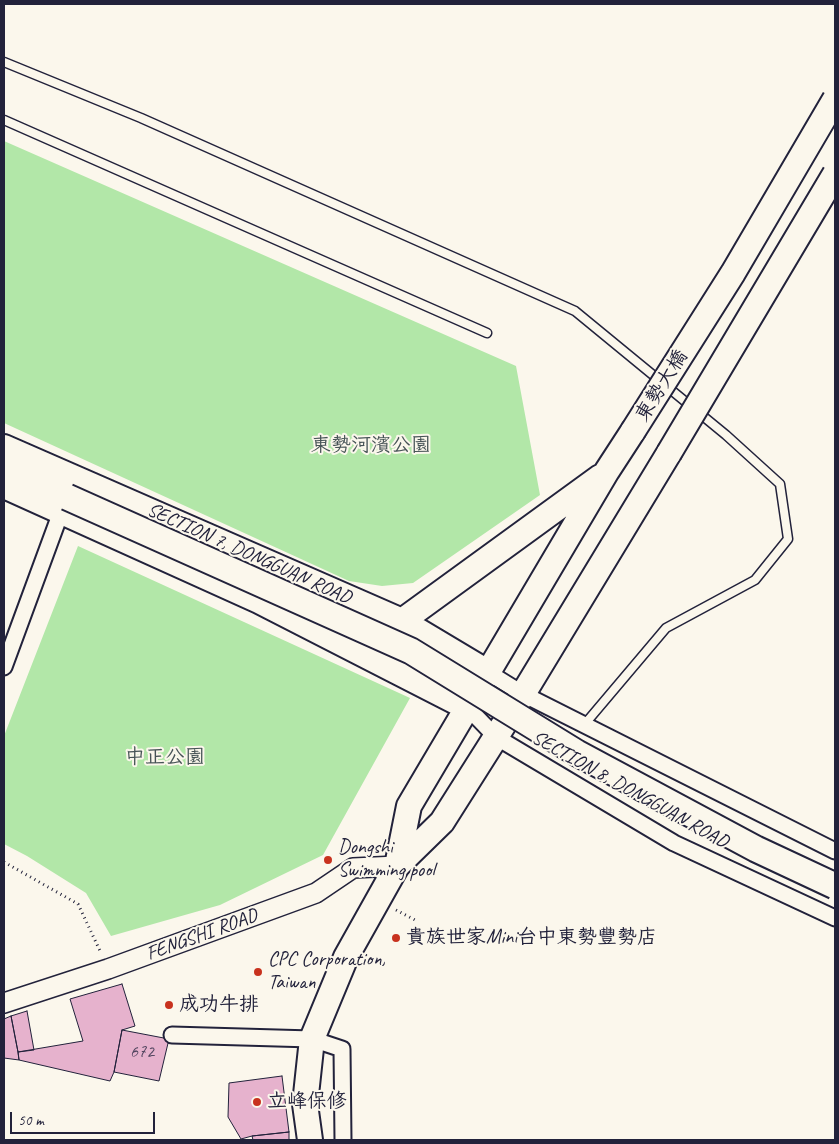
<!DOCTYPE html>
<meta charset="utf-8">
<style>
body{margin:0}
#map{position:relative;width:839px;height:1144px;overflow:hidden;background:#fbf7ec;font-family:Caveat,sans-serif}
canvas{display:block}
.frame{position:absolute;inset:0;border:5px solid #22223b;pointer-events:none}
.scale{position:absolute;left:10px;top:1112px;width:145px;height:22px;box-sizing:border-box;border:2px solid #22223b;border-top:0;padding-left:6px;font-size:15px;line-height:18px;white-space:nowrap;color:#22223b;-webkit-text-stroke:4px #fbf7ec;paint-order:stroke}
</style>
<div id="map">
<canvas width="839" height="1144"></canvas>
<div class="frame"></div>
<div class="scale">50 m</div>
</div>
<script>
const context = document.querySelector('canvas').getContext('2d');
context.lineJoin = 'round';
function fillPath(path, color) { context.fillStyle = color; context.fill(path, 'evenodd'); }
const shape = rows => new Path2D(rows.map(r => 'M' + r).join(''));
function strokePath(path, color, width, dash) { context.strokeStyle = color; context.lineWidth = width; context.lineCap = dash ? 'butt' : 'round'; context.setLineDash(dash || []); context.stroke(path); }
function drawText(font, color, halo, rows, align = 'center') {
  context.font = font + ' Caveat,"LXGW WenKai TC",sans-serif'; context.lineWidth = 4; context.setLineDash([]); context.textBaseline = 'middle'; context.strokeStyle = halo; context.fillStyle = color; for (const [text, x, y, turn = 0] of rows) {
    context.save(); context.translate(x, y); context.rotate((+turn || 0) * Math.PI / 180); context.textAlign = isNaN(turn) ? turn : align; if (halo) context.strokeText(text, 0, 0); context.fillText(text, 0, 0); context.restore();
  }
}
fillPath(shape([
 [4,141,516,366,540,495,413,583,382,586,349,581,4,423],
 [78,546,410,698,323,855,220,905,111,936,86,893,27,856,4,844,4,736]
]), '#b2e7a8');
const building = shape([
 [122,984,135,1026,122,1030,114,1072,110,1081,19,1060,18,1052,83,1041,70,999,122,984],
 [27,1011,34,1050,18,1052,11,1016,27,1011],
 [11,1016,18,1052,19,1060,4,1058,4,1019,11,1016],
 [122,1030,169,1039,159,1081,114,1072,122,1030],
 [282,1076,289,1132,252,1136,241,1139,228,1117,229,1083,282,1076],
 [289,1132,289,1140,253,1140,252,1136,289,1132]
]);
fillPath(building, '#e6b2cd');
strokePath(building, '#22223b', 1);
const service = shape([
 [4,62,141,118,575,311,726,435,780,484,788,539,755,580,666,628,584,725],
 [4,120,487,333]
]);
const minor = shape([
 [4,667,61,512],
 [489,673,523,694,835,851],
 [468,708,496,737,674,843,835,918],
 [172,1035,312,1039,342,1049,343,1140]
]);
const tertiary = shape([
 [4,1003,108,969,316,893,353,868,397,866]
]);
const primary = shape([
 [4,447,402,621,489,673],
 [4,486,259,601,468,708],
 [402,621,600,477],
 [397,866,409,806,607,471,633,431],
 [310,1140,305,1104,312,1039,346,957,397,866,442,822,523,694,669,453]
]);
const trunk = shape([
 [4,469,67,497]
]);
strokePath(service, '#22223b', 11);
strokePath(minor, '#22223b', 19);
strokePath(tertiary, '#22223b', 22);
strokePath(primary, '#22223b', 28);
strokePath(trunk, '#22223b', 29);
strokePath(shape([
 [4,862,78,904,101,953],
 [396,910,417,921]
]), '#22223b', 3, [1, 4]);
strokePath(service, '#fbf7ec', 8);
strokePath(minor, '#fbf7ec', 15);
strokePath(tertiary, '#fbf7ec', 19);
strokePath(primary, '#fbf7ec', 24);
strokePath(trunk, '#fbf7ec', 25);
const primaryBridge = shape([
 [633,431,733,273,835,99],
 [669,453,835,174]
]);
const trunkBridge = shape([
 [67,497,411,651,577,753,756,849,835,886]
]);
strokePath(primaryBridge, '#22223b', 28, []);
strokePath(trunkBridge, '#22223b', 29, []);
strokePath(primaryBridge, '#fbf7ec', 24);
strokePath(trunkBridge, '#fbf7ec', 25);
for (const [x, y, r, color] of [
 [328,860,5,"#c8321e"],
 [396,938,5,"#c8321e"],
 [258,972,5,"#c8321e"],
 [169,1005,5,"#c8321e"],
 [257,1102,5,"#c8321e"]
]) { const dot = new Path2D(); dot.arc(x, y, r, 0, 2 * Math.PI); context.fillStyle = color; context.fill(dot); strokePath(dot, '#fbf7ec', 2); }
drawText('18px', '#534660', null, [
 ["672",142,1052]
]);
drawText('20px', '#22223b', '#fbf7ec', [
 ["東勢大橋",662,386,-58],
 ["SECTION 7, DONGGUAN ROAD",249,554,24],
 ["SECTION 8, DONGGUAN ROAD",630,790,29],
 ["FENGSHI ROAD",202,935,-20]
]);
drawText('20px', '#465356', '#fbf7ec', [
 ["東勢河濱公園",371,446],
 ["中正公園",165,758]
]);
drawText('20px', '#22223b', '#fbf7ec', [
 ["Dongshi",338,848],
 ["Swimming pool",338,871],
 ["貴族世家Mini台中東勢豐勢店",406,938],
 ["CPC Corporation,",268,960],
 ["Taiwan",268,983],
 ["成功牛排",179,1005],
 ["立峰保修",267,1102]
], 'left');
</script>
